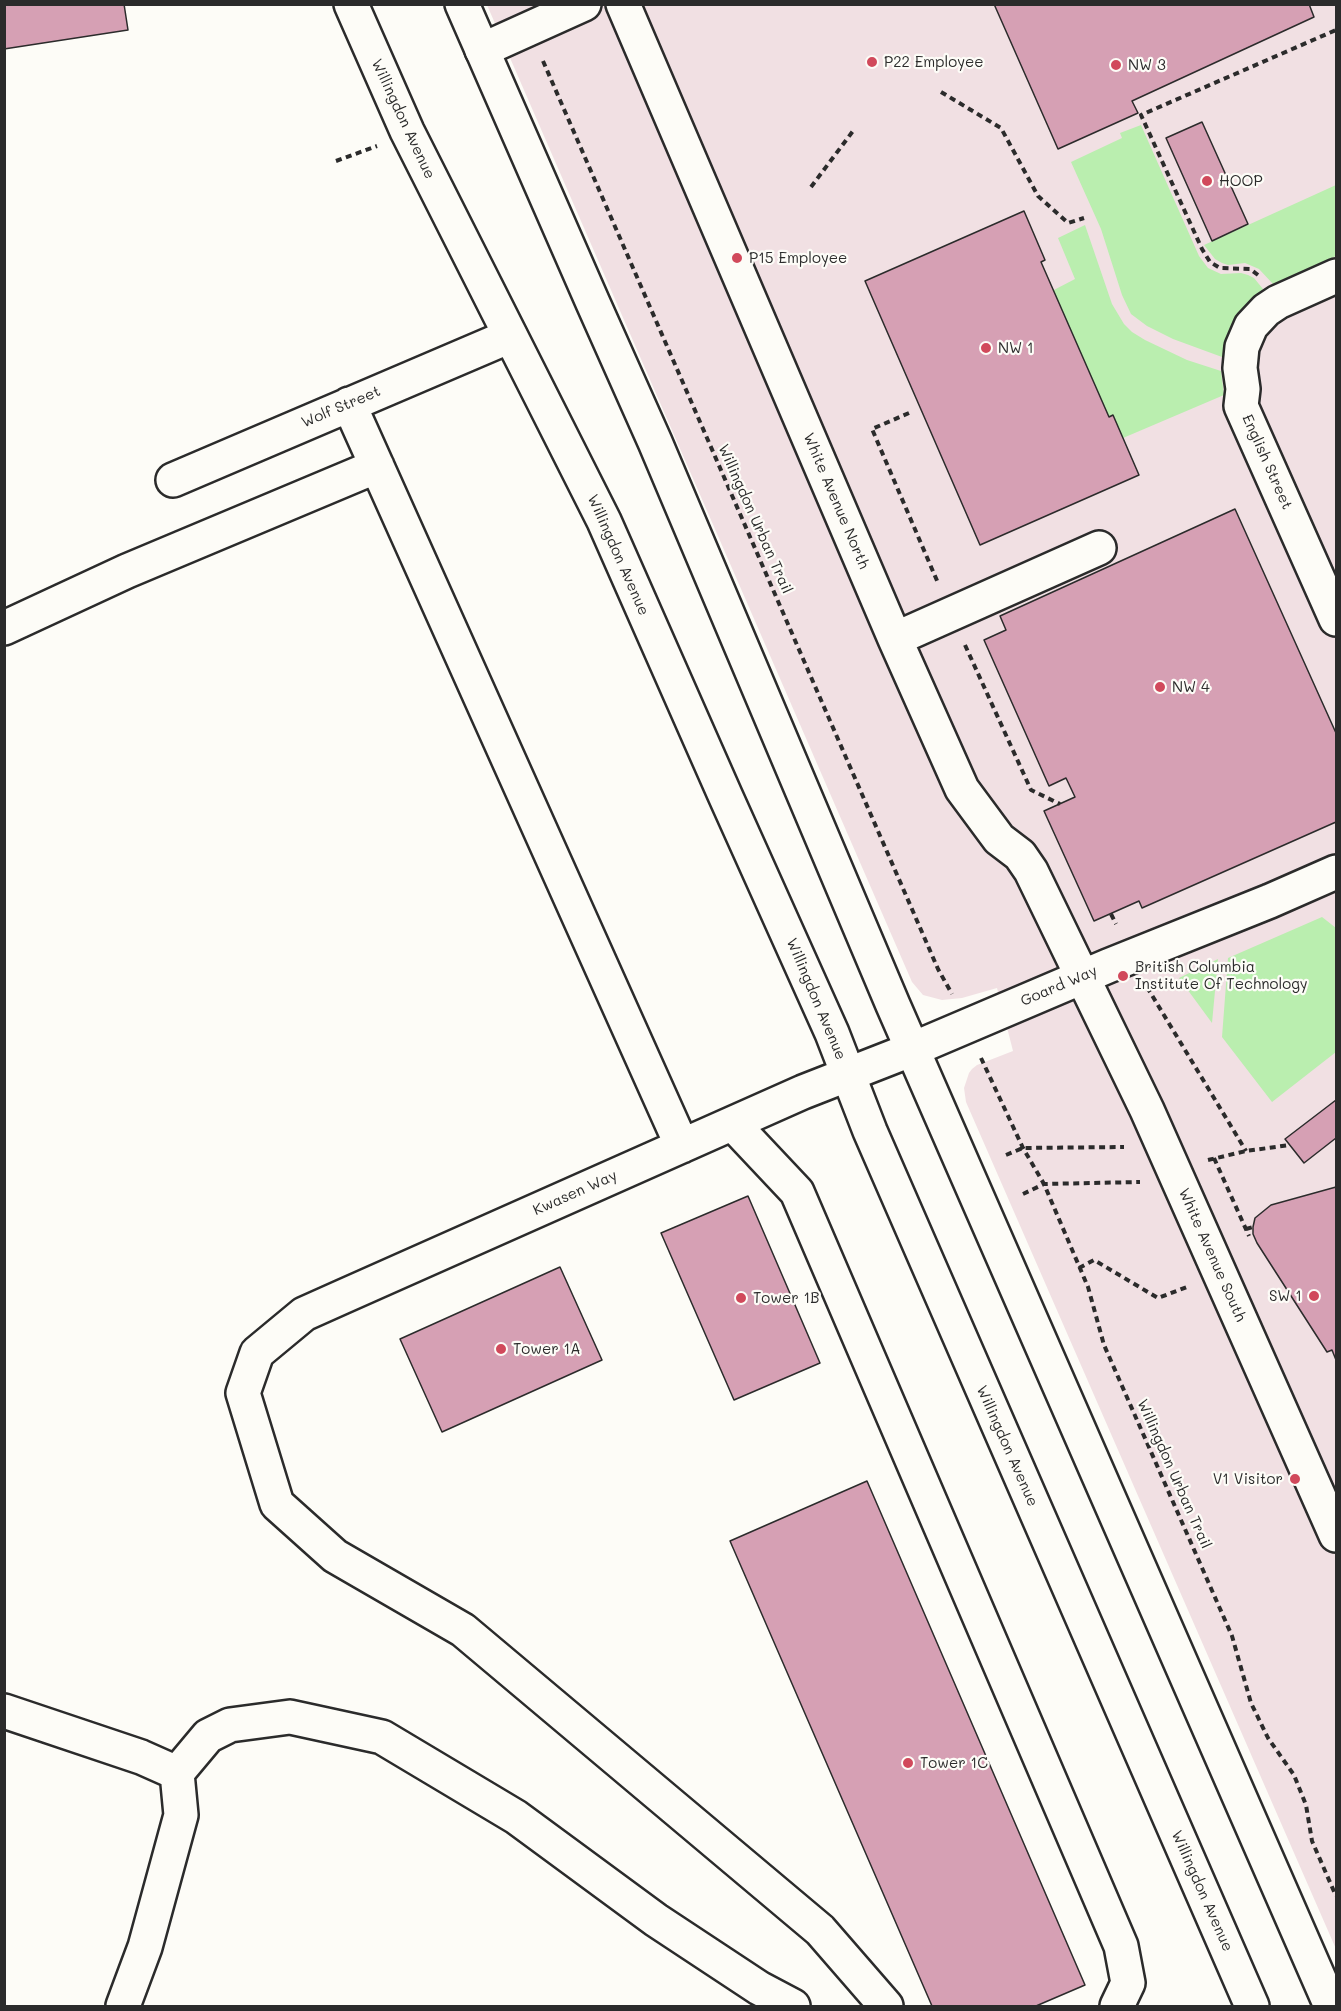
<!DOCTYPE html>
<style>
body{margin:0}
#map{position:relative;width:1341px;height:2011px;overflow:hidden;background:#fdfcf7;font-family:Mali,sans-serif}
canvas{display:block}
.frame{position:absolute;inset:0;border:6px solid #2b2b2b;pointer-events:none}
</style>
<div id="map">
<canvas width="1341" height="2011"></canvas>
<div class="frame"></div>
</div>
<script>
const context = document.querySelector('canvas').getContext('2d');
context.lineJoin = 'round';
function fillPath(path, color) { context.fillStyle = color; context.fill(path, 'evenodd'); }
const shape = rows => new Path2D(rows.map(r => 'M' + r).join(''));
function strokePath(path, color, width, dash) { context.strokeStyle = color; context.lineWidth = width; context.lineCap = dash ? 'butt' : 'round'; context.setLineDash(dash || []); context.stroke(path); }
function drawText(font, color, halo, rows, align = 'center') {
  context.font = font + ' Mali,sans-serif'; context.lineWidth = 4.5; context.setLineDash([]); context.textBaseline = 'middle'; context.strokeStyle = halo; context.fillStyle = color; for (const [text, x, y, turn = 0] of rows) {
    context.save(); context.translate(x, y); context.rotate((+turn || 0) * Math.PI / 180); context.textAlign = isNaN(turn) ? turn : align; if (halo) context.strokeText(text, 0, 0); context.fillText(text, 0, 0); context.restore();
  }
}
fillPath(shape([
 [487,5,1336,5,1336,1949,966,1102,964,1088,969,1073,972,1069,977,1065,1013,1051,997,988,962,998,942,1000,923,995,912,982]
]), '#f1e0e3');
fillPath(shape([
 [1141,125,1199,256,1208,268,1221,274,1241,273,1248,275,1254,278,1263,289,1241,313,1231,329,1222,357,1173,339,1147,326,1131,314,1122,295,1101,229,1071,162,1122,138,1120,133],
 [1336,185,1336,256,1273,284,1259,269,1245,263,1228,265,1222,263,1215,259,1204,245],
 [1085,225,1112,304,1124,324,1132,332,1145,340,1187,360,1221,371,1224,395,1123,438,1117,425,1099,434,1050,292,1075,279,1058,238],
 [1322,917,1336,928,1336,1052,1272,1102,1222,1037,1228,958],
 [1218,959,1212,1023,1179,978]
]), '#baeeaf');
const building = shape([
 [4,4,124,4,128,30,4,49,4,4],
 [994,4,1309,4,1314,17,1132,101,1138,113,1058,149,994,4],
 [1202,122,1248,224,1212,241,1166,138,1202,122],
 [1024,211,1045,260,1041,262,1109,417,1113,415,1139,475,980,545,865,281,1024,211],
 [1235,509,1336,733,1336,822,1142,908,1139,901,1094,921,1044,811,1075,797,1066,778,1049,786,984,640,1006,630,1000,616,1235,509],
 [1336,1100,1336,1138,1304,1163,1285,1139,1336,1100],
 [1336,1187,1336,1360,1332,1350,1327,1352,1257,1243,1253,1234,1253,1227,1255,1218,1271,1205,1336,1187],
 [748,1196,820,1363,734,1400,661,1233,748,1196],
 [560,1267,602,1360,442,1432,400,1339,560,1267],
 [867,1481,1085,1985,1036,2006,932,2006,730,1541,867,1481]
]);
fillPath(building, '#d6a0b4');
strokePath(building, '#2b2b2b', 1.5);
const minor = shape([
 [623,4,895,639,962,789,999,839,1020,855,1031,871,1147,1110,1336,1535],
 [482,50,584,4],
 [1336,276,1278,302,1266,310,1251,326,1242,347,1240,368,1243,389,1241,406,1336,619],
 [349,404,682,1146],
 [173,480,510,336],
 [4,628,127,571,377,466],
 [895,639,1099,548],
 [733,1124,797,1192,1121,1946,1128,1983,1117,2006],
 [4,1711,141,1757,177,1773,181,1815,145,1947,123,2006],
 [177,1773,208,1736,230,1725,290,1717,382,1737,516,1817,656,1920,759,1988,793,2006],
 [886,2006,820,1930,463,1630,335,1556,277,1504,243,1393,257,1353,304,1314,342,1297,803,1092,913,1049,1108,966,1270,901,1336,872]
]);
const major = shape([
 [351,4,407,131,604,521,725,795,832,1033,870,1131,1252,2006],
 [462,4,593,303,655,442,893,1005,1331,2006]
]);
strokePath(minor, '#2b2b2b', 38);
strokePath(major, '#2b2b2b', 38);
strokePath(shape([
 [543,61,938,969,952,994],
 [941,92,1001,128,1038,196,1068,223,1084,218],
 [336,161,377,146],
 [811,187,853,131],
 [1258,275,1250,269,1220,268,1210,262,1202,249,1141,115,1336,30],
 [909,413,872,429,938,583],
 [965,645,1031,790,1060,804],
 [1111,914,1116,924],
 [1147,987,1246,1151],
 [981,1058,1023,1148,1044,1184,1088,1287,1104,1345,1232,1636,1251,1703,1268,1738,1294,1775,1306,1805,1312,1841,1336,1896],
 [1006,1155,1023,1148,1124,1147],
 [1214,1158,1249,1236],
 [1208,1160,1246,1151,1290,1145],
 [1023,1194,1044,1184,1140,1182],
 [1246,1229,1253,1227],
 [1079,1268,1094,1260,1158,1298,1187,1287]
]), '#2b2b2b', 4, [6, 4.5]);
strokePath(minor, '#fdfcf7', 33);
strokePath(major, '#fdfcf7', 33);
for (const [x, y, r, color] of [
 [872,62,6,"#d1495b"],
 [1116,65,6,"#d1495b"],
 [1207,181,6,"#d1495b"],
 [737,258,6,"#d1495b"],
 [986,348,6,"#d1495b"],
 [1160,687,6,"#d1495b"],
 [1123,976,6,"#d1495b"],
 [1314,1296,6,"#d1495b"],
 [741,1298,6,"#d1495b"],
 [501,1349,6,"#d1495b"],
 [1295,1479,6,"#d1495b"],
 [908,1763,6,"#d1495b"]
]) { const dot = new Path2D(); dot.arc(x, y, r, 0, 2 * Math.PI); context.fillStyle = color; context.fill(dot); strokePath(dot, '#fdfcf7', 2); }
drawText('15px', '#2b2b2b', '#fdfcf7', [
 ["P22 Employee",884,62],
 ["NW 3",1128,65],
 ["HOOP",1219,181],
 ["P15 Employee",749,258],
 ["NW 1",998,348],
 ["NW 4",1172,687],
 ["British Columbia",1135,967],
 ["Institute Of Technology",1135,984],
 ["SW 1",1302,1296,"right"],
 ["Tower 1B",753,1298],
 ["Tower 1A",513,1349],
 ["V1 Visitor",1283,1479,"right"],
 ["Tower 1C",920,1763]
], 'left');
drawText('15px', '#2b2b2b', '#fdfcf7', [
 ["Willingdon Avenue",403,119,65],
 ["Wolf Street",341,407,-23],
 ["English Street",1267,462,66],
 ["White Avenue North",836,501,67],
 ["Willingdon Urban Trail",755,519,66],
 ["Willingdon Avenue",618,555,66],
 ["Goard Way",1059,986,-23],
 ["Willingdon Avenue",816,999,67],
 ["Kwasen Way",575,1193,-24],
 ["White Avenue South",1212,1255,66],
 ["Willingdon Avenue",1007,1446,66],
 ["Willingdon Urban Trail",1174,1474,66],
 ["Willingdon Avenue",1202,1891,66]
]);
</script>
